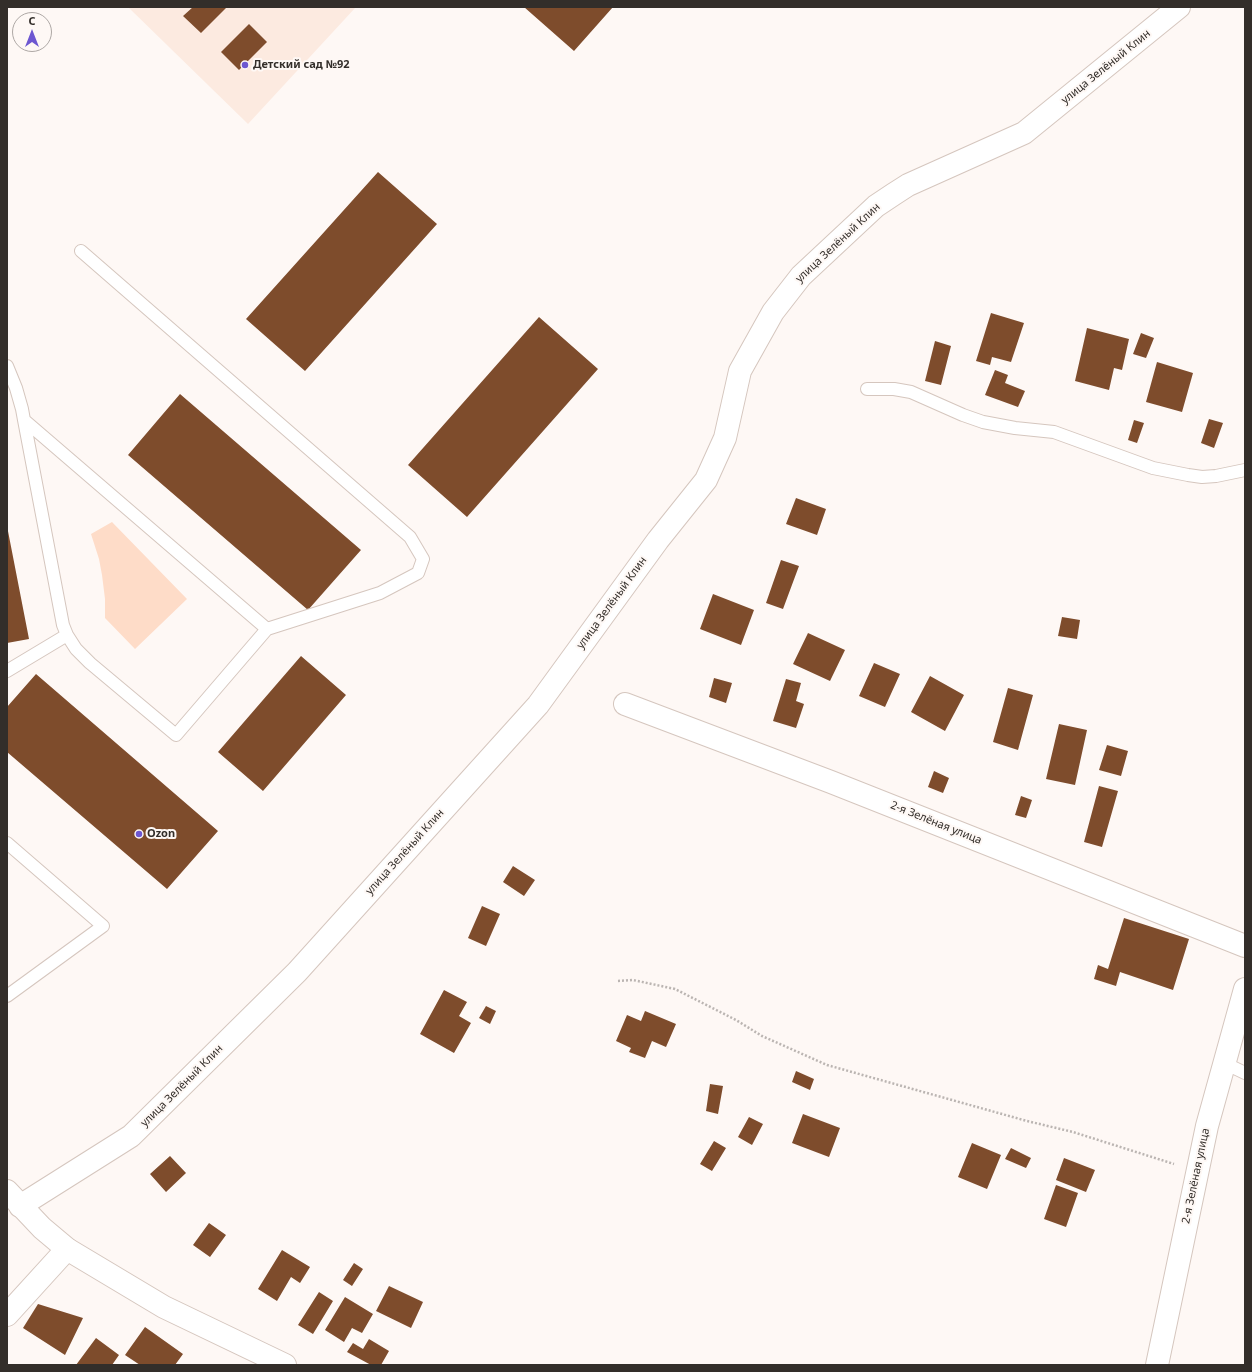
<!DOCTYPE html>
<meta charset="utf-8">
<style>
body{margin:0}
#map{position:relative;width:1252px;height:1372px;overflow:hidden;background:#fef8f5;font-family:"Noto Sans",sans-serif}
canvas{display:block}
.frame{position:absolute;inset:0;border:8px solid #332e2a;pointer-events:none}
.north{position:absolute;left:12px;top:12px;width:40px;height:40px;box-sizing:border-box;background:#fef8f5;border:1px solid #ada7a4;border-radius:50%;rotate:0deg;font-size:11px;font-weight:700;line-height:16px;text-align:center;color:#332e2a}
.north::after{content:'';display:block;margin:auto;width:14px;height:18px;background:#6d57d1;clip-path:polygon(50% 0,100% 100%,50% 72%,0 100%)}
</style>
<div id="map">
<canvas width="1252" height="1372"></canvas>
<div class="frame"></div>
<div class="north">С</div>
</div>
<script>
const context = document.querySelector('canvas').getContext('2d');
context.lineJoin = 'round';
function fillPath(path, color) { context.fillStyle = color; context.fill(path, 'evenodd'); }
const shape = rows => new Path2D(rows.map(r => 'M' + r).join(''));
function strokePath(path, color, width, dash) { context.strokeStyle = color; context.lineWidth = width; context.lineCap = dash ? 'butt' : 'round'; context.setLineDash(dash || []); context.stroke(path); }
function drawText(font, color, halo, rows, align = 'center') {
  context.font = font + ' "Noto Sans",sans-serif'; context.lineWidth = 4; context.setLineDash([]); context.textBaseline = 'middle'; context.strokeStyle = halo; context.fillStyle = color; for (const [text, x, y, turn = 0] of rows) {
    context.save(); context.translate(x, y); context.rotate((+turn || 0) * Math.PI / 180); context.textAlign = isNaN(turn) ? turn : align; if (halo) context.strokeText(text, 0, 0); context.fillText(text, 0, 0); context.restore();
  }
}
fillPath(shape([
 [128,7,356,7,248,124]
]), '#fceae0');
fillPath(shape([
 [112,522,187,599,135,649,105,618,105,599,102,575,99,559,91,534]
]), '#fedcc8');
fillPath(shape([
 [193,7,227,7,201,33,183,16],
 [524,7,613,7,574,51],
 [249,24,267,42,239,70,221,52],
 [378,172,437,224,305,371,246,319],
 [991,313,1024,323,1011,362,992,357,990,365,976,361],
 [539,317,598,369,467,517,408,465],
 [1087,328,1129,339,1122,370,1114,368,1109,390,1075,381],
 [1141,333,1154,338,1146,358,1133,354],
 [935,341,951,346,941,385,925,381],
 [1157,362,1193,373,1182,412,1146,402],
 [995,370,1008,375,1005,383,1025,391,1018,407,985,395],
 [180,394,361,550,308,610,128,455],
 [1209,419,1223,423,1214,448,1201,443],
 [1134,420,1144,423,1137,443,1128,440],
 [796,498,826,509,817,535,786,524],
 [7,526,29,639,7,643],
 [781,560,799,566,783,609,766,603],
 [713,594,754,610,741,645,700,629],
 [1062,617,1080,620,1077,639,1058,636],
 [808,633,845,650,830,681,793,664],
 [301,656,346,695,263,791,218,752],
 [874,663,900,674,885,707,859,696],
 [36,674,218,831,167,889,7,752,7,707],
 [930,676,964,695,945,731,911,712],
 [714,678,732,683,726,703,709,697],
 [786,679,801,683,796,701,804,704,796,728,773,721],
 [1008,688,1033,695,1018,750,993,742],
 [1059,724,1087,730,1075,785,1046,779],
 [1107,745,1128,751,1121,776,1099,770],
 [934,771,949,778,943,793,928,787],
 [1099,786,1118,791,1102,847,1084,842],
 [1021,796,1032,800,1026,818,1015,815],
 [513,866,535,880,524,896,503,882],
 [482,906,500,914,486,946,468,938],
 [1124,918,1189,939,1173,990,1120,972,1116,986,1094,979,1098,965,1108,969],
 [444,990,467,1002,459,1016,471,1023,454,1053,420,1034],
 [486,1006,496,1011,490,1024,479,1018],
 [645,1011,676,1024,666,1047,652,1041,645,1058,629,1052,631,1048,616,1041,627,1015,641,1021],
 [796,1071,814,1079,810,1090,792,1082],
 [710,1084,723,1086,718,1114,706,1111],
 [803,1114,840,1128,829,1157,792,1143],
 [749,1117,763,1124,752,1145,738,1137],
 [714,1141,726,1148,712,1171,700,1164],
 [972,1143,1001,1155,987,1189,958,1177],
 [1011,1148,1031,1158,1026,1168,1005,1159],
 [170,1156,186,1173,166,1192,150,1174],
 [1064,1158,1095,1170,1086,1192,1056,1180],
 [1056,1185,1078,1193,1066,1227,1044,1219],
 [209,1223,226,1235,210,1257,193,1245],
 [282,1250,310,1267,300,1283,291,1277,277,1301,258,1289],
 [354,1263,363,1269,352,1286,343,1280],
 [389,1286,423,1302,411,1328,376,1311],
 [319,1292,333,1301,313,1334,298,1325],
 [345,1297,373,1314,362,1333,352,1328,344,1342,325,1330],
 [38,1304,83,1318,65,1355,23,1328],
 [145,1327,183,1354,175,1365,140,1365,125,1355],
 [96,1338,119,1355,112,1365,76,1365],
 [369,1339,389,1351,381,1365,371,1365,347,1352,353,1343,363,1349]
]), '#7e4c2c');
const lane = shape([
 [81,251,410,537,423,559,418,573,380,593,267,629],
 [7,366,16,388,22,409,24,420,63,625,67,635,76,649,90,663,176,735,267,629,24,420],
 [867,389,894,389,911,392,963,415,983,422,1015,428,1054,432,1153,468,1188,475,1202,477,1216,476,1245,470],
 [7,671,67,635],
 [7,843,103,926,7,996],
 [1224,1063,1245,1073]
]);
const street = shape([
 [625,704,831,782,1245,946],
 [20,1206,131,1136,297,972,538,705,658,540,706,480,725,438,740,371,773,312,801,276,876,206,894,194,908,185,1024,133,1179,7],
 [7,1315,67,1249],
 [1157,1365,1207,1126,1245,989]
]);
const secondary = shape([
 [7,1191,42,1228,67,1249,164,1307,285,1365]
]);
strokePath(lane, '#d5c6be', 14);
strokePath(street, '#d5c6be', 24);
strokePath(secondary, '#d5c6be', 24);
strokePath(shape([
 [618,981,633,980,675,989,736,1020,762,1036,827,1065,1027,1121,1073,1132,1174,1164]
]), '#bbb5b2', 2.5, [2, 2]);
strokePath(lane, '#fff', 12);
strokePath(street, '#fff', 22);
strokePath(secondary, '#fff', 22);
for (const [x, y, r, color] of [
 [245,65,4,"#6d57d1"],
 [139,834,4,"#6d57d1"]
]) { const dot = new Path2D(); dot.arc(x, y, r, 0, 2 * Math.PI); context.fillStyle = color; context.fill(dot); strokePath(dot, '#fef8f5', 1.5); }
drawText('bold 11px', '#332e2a', '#fef8f5', [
 ["Детский сад №92",253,65],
 ["Ozon",147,834]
], 'left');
drawText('11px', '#332e2a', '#fef8f5', [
 ["улица Зелёный Клин",1106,67,-39],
 ["улица Зелёный Клин",838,243,-43],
 ["улица Зелёный Клин",612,603,-54],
 ["2-я Зелёная улица",936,823,22],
 ["улица Зелёный Клин",405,852,-48],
 ["улица Зелёный Клин",182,1086,-45],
 ["2-я Зелёная улица",1196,1176,-78]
]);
</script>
